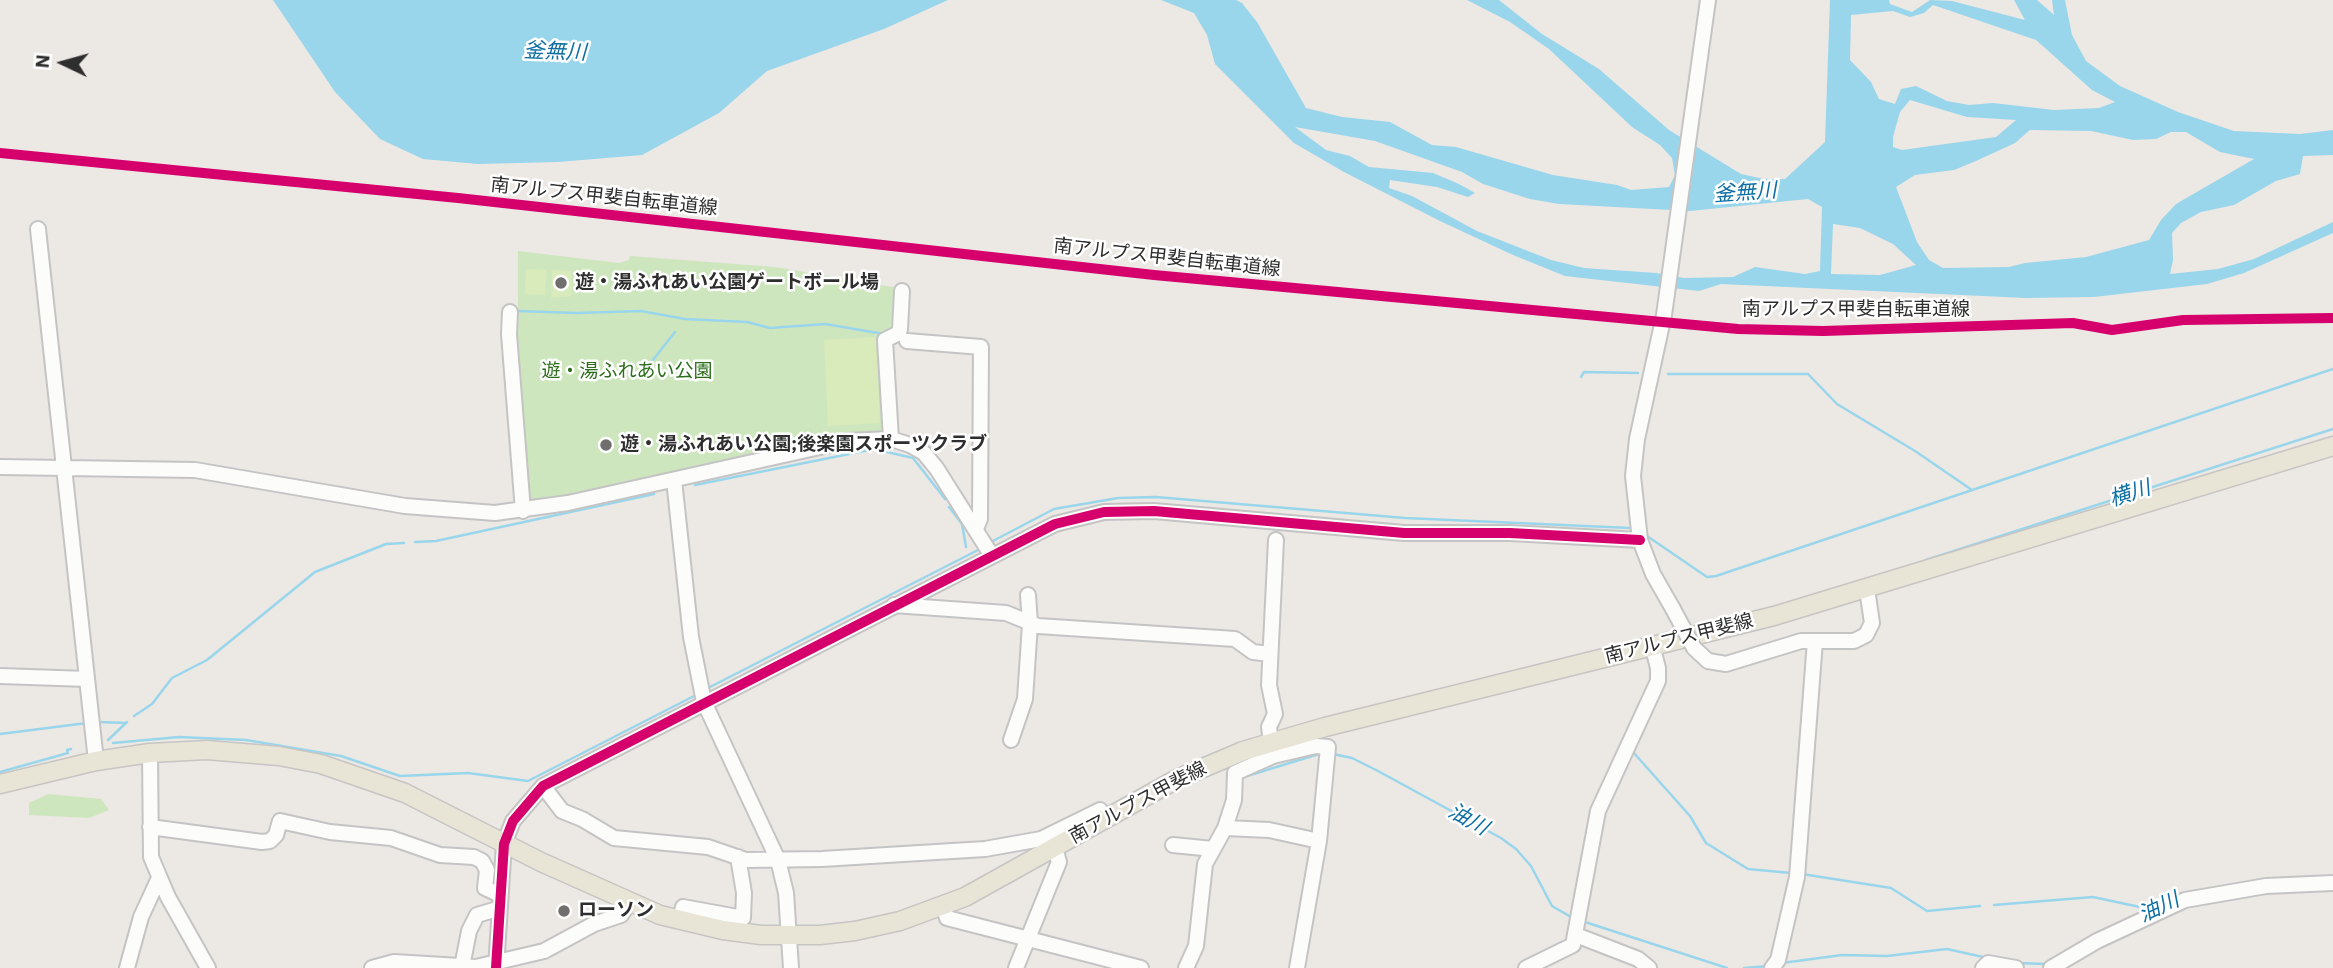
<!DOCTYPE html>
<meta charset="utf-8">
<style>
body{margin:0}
#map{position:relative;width:2333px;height:968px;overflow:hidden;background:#ece8e4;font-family:"IBM Plex Sans",sans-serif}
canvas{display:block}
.north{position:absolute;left:28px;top:28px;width:70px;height:70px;-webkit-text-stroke:5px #fff;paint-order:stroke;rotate:275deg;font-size:19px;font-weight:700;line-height:28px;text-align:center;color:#2e2e2e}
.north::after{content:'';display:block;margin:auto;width:24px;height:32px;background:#2e2e2e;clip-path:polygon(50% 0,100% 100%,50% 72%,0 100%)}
</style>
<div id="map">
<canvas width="2333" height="968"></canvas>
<div class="north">N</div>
</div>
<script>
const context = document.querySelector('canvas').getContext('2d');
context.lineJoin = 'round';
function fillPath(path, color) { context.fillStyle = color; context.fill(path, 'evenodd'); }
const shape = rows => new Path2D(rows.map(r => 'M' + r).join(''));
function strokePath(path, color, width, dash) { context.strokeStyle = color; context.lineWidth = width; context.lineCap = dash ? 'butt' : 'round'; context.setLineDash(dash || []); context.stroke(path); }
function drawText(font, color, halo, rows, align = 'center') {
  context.font = font + ' "IBM Plex Sans","Noto Sans JP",sans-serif'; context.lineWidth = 5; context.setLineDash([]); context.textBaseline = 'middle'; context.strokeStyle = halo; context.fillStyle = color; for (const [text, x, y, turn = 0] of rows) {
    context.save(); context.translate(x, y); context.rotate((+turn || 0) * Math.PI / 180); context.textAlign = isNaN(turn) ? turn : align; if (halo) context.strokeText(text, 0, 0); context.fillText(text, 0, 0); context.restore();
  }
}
fillPath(shape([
 [518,251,619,263,629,260,630,256,775,267,898,288,896,330,887,332,886,430,529,502,514,333,518,320],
 [48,794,101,799,109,810,89,818,29,815,29,803]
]), '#cee6be');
fillPath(shape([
 [526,269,547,270,545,295,525,294],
 [552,270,571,271,572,296,551,298],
 [876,337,880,423,828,426,824,340]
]), '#d9eabb');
fillPath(shape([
 [273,0,948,0,884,29,767,71,719,113,642,155,558,162,478,164,423,159,380,139,335,92],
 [1161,0,1236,0,1242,3,1257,22,1306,108,1342,117,1390,122,1432,145,1456,147,1553,175,1617,185,1631,190,1669,187,1675,175,1672,158,1660,145,1632,127,1549,49,1510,22,1467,0,1499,0,1542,34,1599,69,1669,130,1741,174,1764,179,1785,179,1825,142,1830,0,1889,0,1890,4,1912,12,1930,0,1952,1,2025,20,2014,0,2037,0,2054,15,2052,0,2065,0,2072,35,2086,61,2120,86,2178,112,2234,131,2300,134,2333,130,2333,155,2303,156,2300,174,2276,181,2234,205,2201,212,2181,223,2172,233,2173,260,2170,274,2218,269,2254,259,2333,222,2333,233,2244,273,2207,284,2094,297,2026,298,1721,284,1699,291,1565,276,1513,255,1440,221,1344,172,1294,143,1215,64,1207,35,1194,13],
 [1933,5,2036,40,2092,90,2115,102,2099,108,2054,110,1993,103,1969,105,1947,101,1916,86,1901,89,1895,104,1879,99,1871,82,1850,60,1851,15,1893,11,1910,17,1924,13],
 [1910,100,1967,117,2016,120,1996,137,1902,150,1893,147,1893,137,1900,112],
 [1295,127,1375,141,1462,172,1483,184,1530,199,1559,204,1690,211,1808,199,1822,207,1820,271,1805,274,1755,267,1733,277,1684,278,1656,273,1584,268,1551,260,1477,231,1412,196,1389,188,1390,180,1437,187,1468,197,1475,193,1459,184,1433,173,1369,167,1350,156,1326,150],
 [2030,130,2091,131,2133,140,2156,139,2171,132,2186,132,2220,152,2254,159,2176,204,2161,220,2149,240,2086,257,2025,263,2009,267,1943,268,1929,260,1917,242,1896,187,1915,175,1954,170,1976,161,2015,143],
 [1833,224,1860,228,1893,244,1916,265,1880,275,1831,274]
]), '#99d6ec');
strokePath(shape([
 [516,311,577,313,641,311,685,319,747,322,770,328,825,324,884,334],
 [649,365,675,332],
 [1668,374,1808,374,1837,404,1915,451,1972,490],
 [1581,377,1584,372,1638,373],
 [695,485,874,449,913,458,945,499],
 [949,507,962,524,966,547],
 [1647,536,1707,577,1716,576,2333,369],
 [415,542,436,541,654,494],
 [991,542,1054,509,1118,498,1156,497,1405,518,1630,528],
 [1926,560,2333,429],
 [708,688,982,548],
 [134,716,152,704,172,678,207,660,315,572,386,544,404,543],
 [97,722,126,723],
 [0,734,87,723],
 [108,740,127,722],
 [113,743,179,737,246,740,341,756,400,776,468,773,528,781,696,695],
 [1633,752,1690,816,1706,843,1748,869,1791,873],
 [1333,754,1352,758,1378,771,1501,838,1516,849,1531,866,1552,906,1571,917],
 [0,772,68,753,67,750,71,749],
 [1247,776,1319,754],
 [1802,874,1891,888,1927,911,1980,906],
 [1994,905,2093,897,2149,909],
 [1585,922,1727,968],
 [1782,963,1842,955,1887,956,1947,949,1983,957],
 [2018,963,2045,964],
 [1744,968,1769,966]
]), '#99d6ec', 2.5);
const minor = shape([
 [38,229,96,761],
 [510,312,509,334,523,511],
 [907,341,981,347,980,519,976,529],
 [891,439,885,340,899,333,900,329,902,291],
 [0,467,195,470,405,506,495,513,568,503,847,441,891,439,910,445,924,453,937,469,992,556],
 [674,480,691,637,704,702,778,860,786,893,791,968],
 [894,605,1006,613,1038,626,1235,639,1253,652,1270,654],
 [1673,609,1653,574,1640,540,1633,476,1637,439,1664,315,1708,0],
 [1694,648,1708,661,1726,664,1801,641,1854,641,1866,635,1872,623,1867,589],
 [0,676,87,679],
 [1011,740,1025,699,1030,624,1028,595],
 [150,753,151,857,168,897,208,968],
 [1273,756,1316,746,1328,747,1319,841,1297,968],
 [543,786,562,811,582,819,614,838,708,847,746,860,822,859,985,849,1041,839,1100,810,1105,820],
 [150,827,262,842,270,841,276,835,280,821,330,832,391,838,440,855,474,857,482,861,487,870,485,888,498,894],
 [1225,828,1269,830,1319,841],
 [1173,845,1213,849],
 [943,905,947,918,1141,968],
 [680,920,683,907,743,918,744,893,738,857],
 [1576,935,1638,959,1649,968],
 [462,967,469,931,477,915,497,909],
 [127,968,141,917,159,878],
 [372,968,394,962,476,967,544,951,594,924,621,915,629,903],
 [496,968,504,844,513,821,543,786,1055,524,1104,512,1154,511,1404,533,1510,533,1640,540],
 [1016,968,1059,862,1055,848],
 [1186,968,1196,946,1205,864,1225,828,1234,800,1235,773,1273,756,1269,727,1275,714,1269,685,1276,540],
 [1526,968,1573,945,1598,811,1658,681,1658,668,1652,645],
 [1772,968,1778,960,1797,877,1815,641],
 [1983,968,1988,963,2016,968],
 [2051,968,2097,941,2185,900,2266,886,2333,883]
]);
const major = shape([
 [0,784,96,761,150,753,207,750,279,756,321,764,405,793,541,862,660,915,723,930,761,935,820,935,855,931,900,921,965,897,1177,779,1243,751,1325,727,1774,616,2333,446]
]);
strokePath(minor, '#c5c4c5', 18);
strokePath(major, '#c6c5c4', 21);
strokePath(minor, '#fcfcfb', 14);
strokePath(major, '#e8e4d6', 18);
const minorBridge = shape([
 [1673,609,1694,648]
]);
strokePath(minorBridge, '#c5c4c5', 18, []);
strokePath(minorBridge, '#fcfcfb', 14);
strokePath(shape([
 [0,153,458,198,1154,275,1738,329,1823,331,2073,323,2112,330,2183,320,2333,318],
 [496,968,504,844,513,821,543,786,1055,524,1104,512,1154,511,1404,533,1510,533,1640,540]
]), '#d6006c', 10);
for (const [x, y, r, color] of [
 [561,283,7,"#706f6e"],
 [606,445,7,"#706f6e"],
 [564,911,7,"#706f6e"]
]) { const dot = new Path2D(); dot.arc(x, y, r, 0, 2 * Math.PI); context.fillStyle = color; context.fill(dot); strokePath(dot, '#fff', 2.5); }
drawText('19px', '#2e2e2e', '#fff', [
 ["南アルプス甲斐自転車道線",604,197,6],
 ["南アルプス甲斐自転車道線",1167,258,6],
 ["南アルプス甲斐自転車道線",1856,310],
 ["南アルプス甲斐線",1679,639,-14],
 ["南アルプス甲斐線",1138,803,-28]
]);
drawText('bold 19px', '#2e2e2e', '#fff', [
 ["遊・湯ふれあい公園ゲートボール場",575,283],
 ["遊・湯ふれあい公園;後楽園スポーツクラブ",620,445],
 ["ローソン",578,911]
], 'left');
drawText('19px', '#2c6e1b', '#fff', [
 ["遊・湯ふれあい公園",627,372]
]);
drawText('italic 21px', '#0d6fa3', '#fff', [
 ["釜無川",555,52,2],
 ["釜無川",1745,193,-4],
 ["横川",2130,494,-18],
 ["油川",1468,820,29],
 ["油川",2159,908,-25]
]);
</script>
